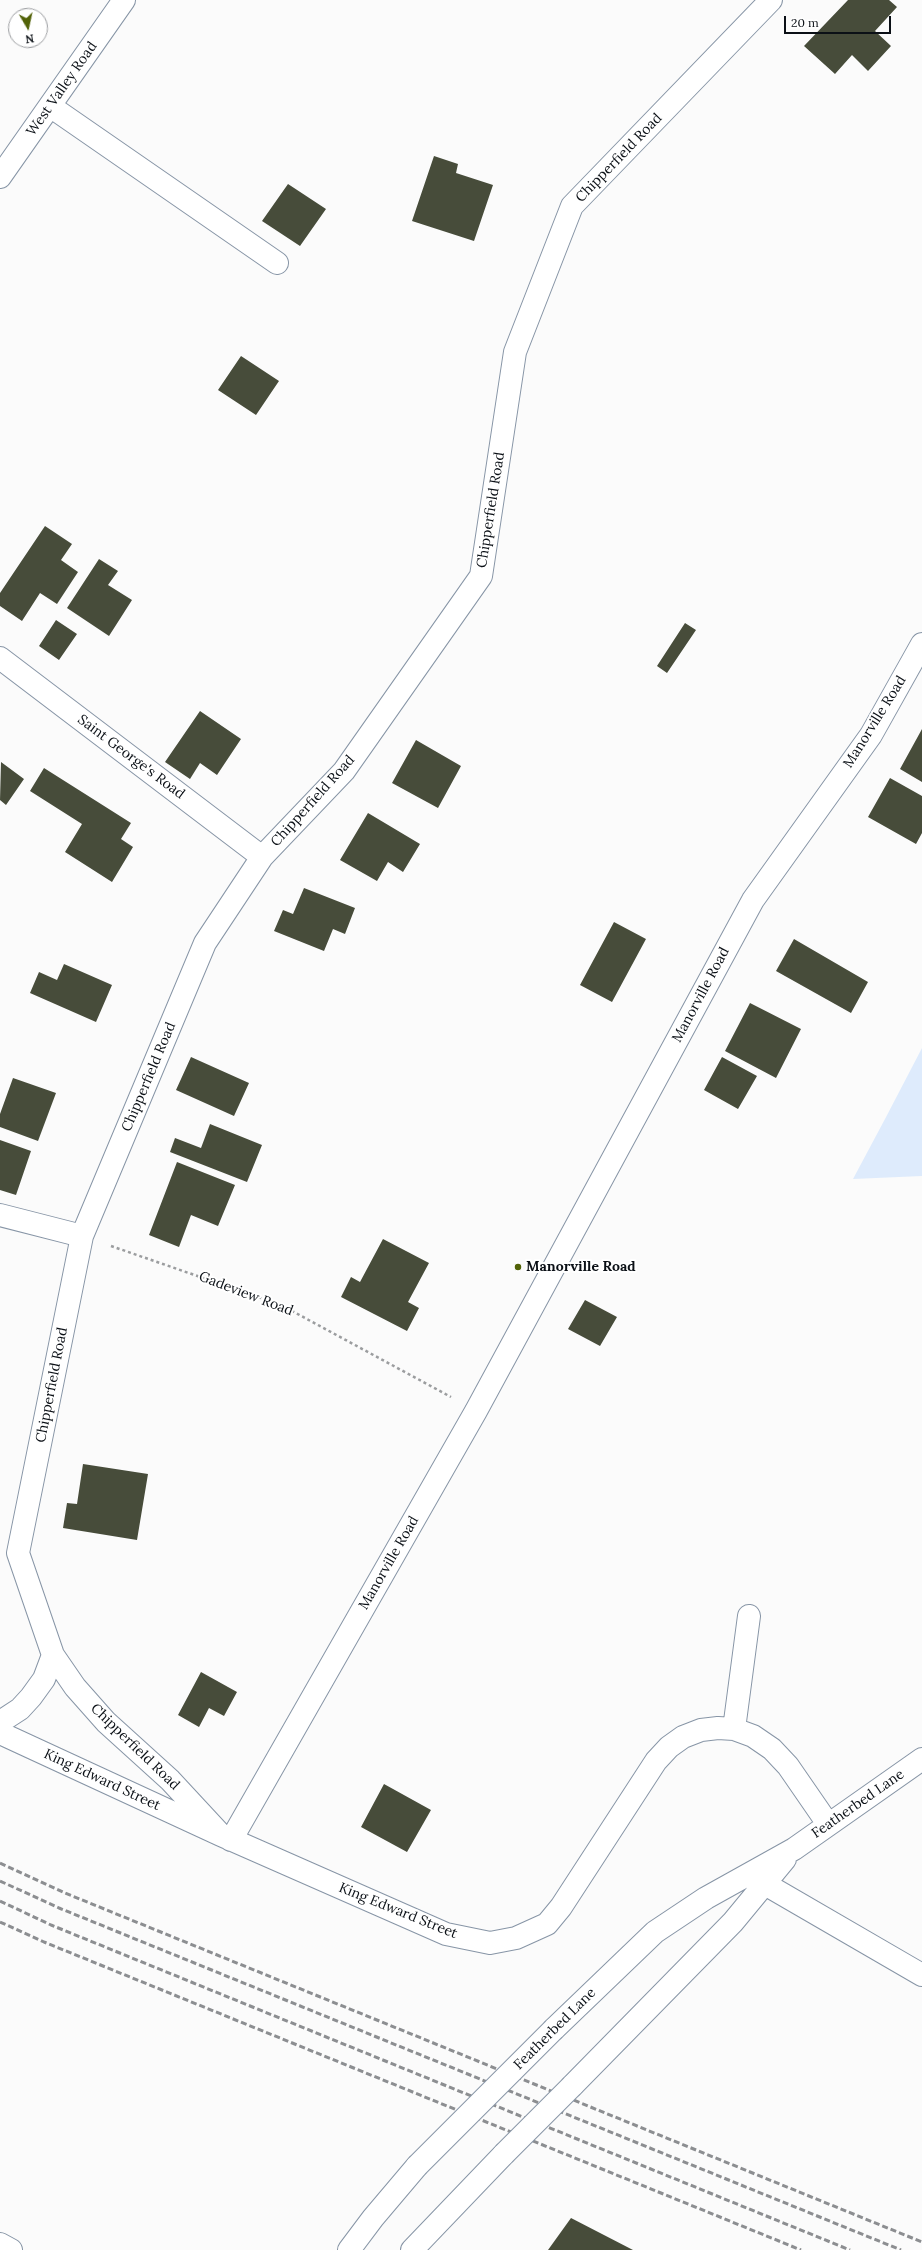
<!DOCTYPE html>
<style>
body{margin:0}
#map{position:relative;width:922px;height:2250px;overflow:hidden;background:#fbfbfb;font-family:Lora,serif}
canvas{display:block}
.north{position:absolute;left:8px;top:8px;width:40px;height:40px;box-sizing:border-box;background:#fff;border:1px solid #9d9fa2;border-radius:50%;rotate:171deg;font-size:11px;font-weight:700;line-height:16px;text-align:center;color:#0b1016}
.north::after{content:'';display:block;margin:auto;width:14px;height:18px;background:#526208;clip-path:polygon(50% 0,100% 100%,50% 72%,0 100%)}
.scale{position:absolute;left:784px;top:16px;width:107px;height:18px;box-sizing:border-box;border:2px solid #0b1016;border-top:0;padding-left:5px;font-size:12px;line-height:14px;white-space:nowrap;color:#0b1016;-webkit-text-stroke:3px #fff;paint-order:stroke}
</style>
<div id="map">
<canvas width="922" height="2250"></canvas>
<div class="north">N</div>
<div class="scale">20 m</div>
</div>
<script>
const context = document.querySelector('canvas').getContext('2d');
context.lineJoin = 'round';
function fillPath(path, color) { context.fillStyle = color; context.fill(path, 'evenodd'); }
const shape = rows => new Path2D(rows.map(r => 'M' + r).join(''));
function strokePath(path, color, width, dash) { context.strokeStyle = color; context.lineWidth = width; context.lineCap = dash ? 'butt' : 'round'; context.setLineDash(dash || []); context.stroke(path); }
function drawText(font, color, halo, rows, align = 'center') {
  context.font = font + ' Lora,serif'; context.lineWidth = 4; context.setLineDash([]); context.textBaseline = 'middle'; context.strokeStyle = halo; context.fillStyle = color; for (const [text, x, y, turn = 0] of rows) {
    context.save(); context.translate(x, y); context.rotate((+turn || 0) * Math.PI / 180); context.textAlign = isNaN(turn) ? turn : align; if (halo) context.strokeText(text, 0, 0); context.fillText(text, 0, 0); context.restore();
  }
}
fillPath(shape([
 [922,1048,922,1176,853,1179,885,1119]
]), '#deebfc');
fillPath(shape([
 [848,0,889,0,897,7,875,31,891,46,868,71,852,55,835,74,804,46],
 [434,156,458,164,456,173,493,185,474,241,412,221],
 [288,184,326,209,300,246,262,221],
 [241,356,279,381,256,415,218,390],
 [45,526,72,544,61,560,78,572,57,604,40,593,22,621,0,606,0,593],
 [99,559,118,571,108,585,132,600,109,636,67,608],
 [56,620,77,634,59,660,39,646],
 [685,623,696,630,667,673,657,666],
 [200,711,241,739,217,775,200,763,190,779,165,762],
 [922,729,922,782,900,769],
 [416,740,461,766,438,808,392,783],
 [1,762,24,779,6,805,0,800],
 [44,768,131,823,121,839,133,847,112,882,65,852,82,824,30,791],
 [890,778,922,796,922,833,916,844,868,817],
 [368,813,420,844,403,872,388,862,377,881,340,860],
 [304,888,355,908,345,934,333,929,324,951,274,931,283,910,293,914],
 [614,922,646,939,612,1002,580,985],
 [794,939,868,982,851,1013,776,971],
 [64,964,112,985,96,1022,30,993,39,972,57,980],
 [750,1003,801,1029,776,1078,725,1051],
 [191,1057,249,1083,234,1116,176,1090],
 [722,1057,757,1076,738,1109,704,1090],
 [13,1078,56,1093,38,1141,0,1127,0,1114],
 [210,1124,262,1145,247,1182,170,1152,175,1138,201,1148],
 [0,1140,31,1151,16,1195,0,1190],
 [177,1162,235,1185,218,1226,191,1215,179,1247,149,1235],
 [383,1239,429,1263,408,1302,419,1308,407,1331,341,1297,351,1277,360,1282],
 [585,1300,617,1317,600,1346,568,1329],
 [83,1464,148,1474,137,1540,63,1528,67,1503,77,1504],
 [201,1672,237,1692,224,1716,209,1708,199,1727,178,1715],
 [384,1784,431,1810,407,1852,361,1827],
 [571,2218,633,2250,548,2250]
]), '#474c3a');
const minor = shape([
 [50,106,277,263],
 [0,177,124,0],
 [0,658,262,857],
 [0,1215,82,1236],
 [0,1722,20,1709,31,1697,44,1679,53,1655],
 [734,1729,749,1616],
 [0,1733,221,1835,446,1934,490,1943,516,1938,547,1924,561,1907,656,1761,669,1747,683,1737,701,1730,718,1728,734,1729,753,1736,772,1749,788,1766,828,1824],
 [221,1835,170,1780,106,1722,75,1687,53,1655,18,1553,82,1236,205,943,262,857,344,771,481,576,515,352,572,206,771,0],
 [231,1840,476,1411,753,900,871,735,922,644],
 [765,1884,922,1975],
 [554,2029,655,1932,706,1898,794,1849,922,1759],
 [572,2086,733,1922,785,1859],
 [0,2244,11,2250],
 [349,2250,373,2218,417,2166],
 [412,2250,504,2154]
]);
strokePath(minor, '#8795a6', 24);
strokePath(shape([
 [111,1246,281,1305,451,1397]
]), '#9b9d9f', 2.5, [3, 3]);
strokePath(minor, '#fff', 22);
strokePath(shape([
 [0,1863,65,1893,922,2242],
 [0,1881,59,1908,901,2250],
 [0,1901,51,1925,850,2250],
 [0,1922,44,1942,801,2250]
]), '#8c8e91', 3, [6, 3]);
const minorBridge = shape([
 [504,2154,572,2086],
 [417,2166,554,2029]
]);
strokePath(minorBridge, '#8795a6', 24, []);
strokePath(minorBridge, '#fff', 22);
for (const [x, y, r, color] of [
 [518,1267,4,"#526208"]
]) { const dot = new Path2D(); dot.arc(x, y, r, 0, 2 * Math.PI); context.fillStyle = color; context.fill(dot); strokePath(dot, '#fff', 1.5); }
drawText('14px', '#0b1016', '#fff', [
 ["West Valley Road",62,89,-55],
 ["Chipperfield Road",619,158,-46],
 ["Chipperfield Road",491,510,-81],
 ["Manorville Road",875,722,-58],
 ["Saint George's Road",131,757,37],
 ["Chipperfield Road",313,801,-48],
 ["Manorville Road",701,995,-62],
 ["Chipperfield Road",149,1077,-67],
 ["Gadeview Road",246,1294,21],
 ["Chipperfield Road",52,1385,-79],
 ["Manorville Road",389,1563,-60],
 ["Chipperfield Road",135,1747,44],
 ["King Edward Street",102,1780,25],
 ["Featherbed Lane",858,1804,-35],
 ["King Edward Street",398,1911,22],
 ["Featherbed Lane",555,2029,-45]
]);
drawText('bold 14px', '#0b1016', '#fff', [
 ["Manorville Road",526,1267]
], 'left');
</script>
